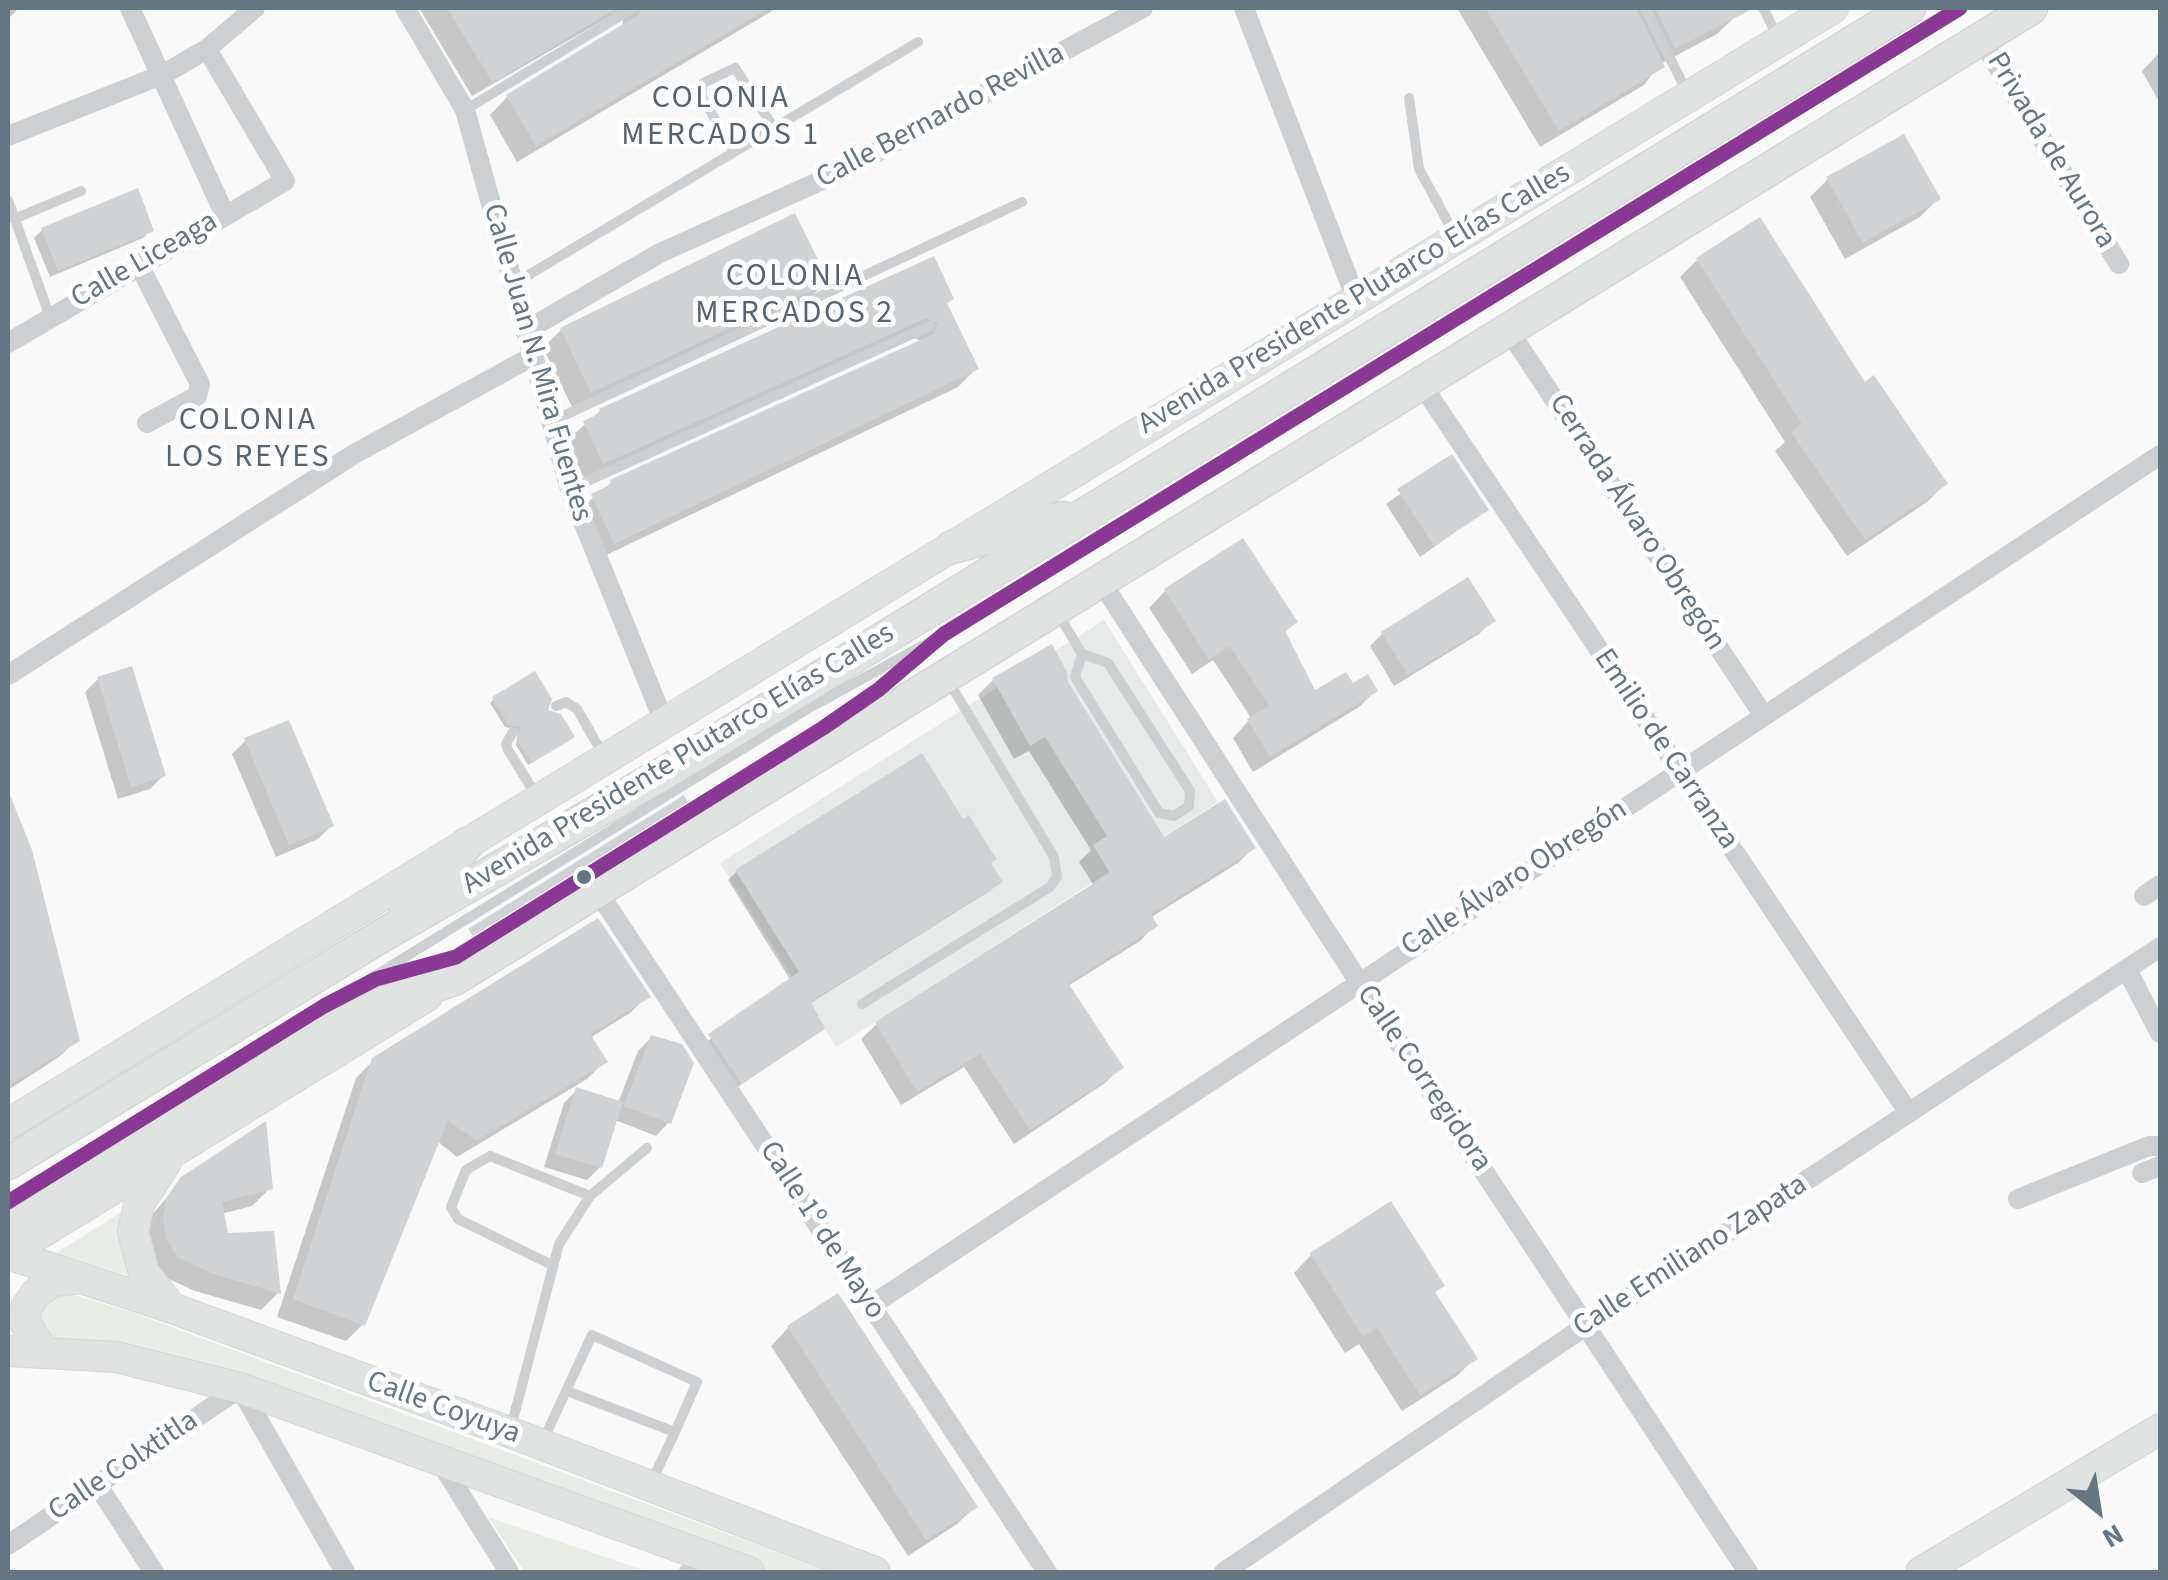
<!DOCTYPE html>
<meta charset="utf-8">
<style>
body{margin:0}
#map{position:relative;width:2168px;height:1580px;overflow:hidden;background:#f9f9f9;font-family:"Source Sans 3",sans-serif}
canvas{display:block}
.frame{position:absolute;inset:0;border:10px solid #657683;pointer-events:none}
.north{position:absolute;left:2048px;top:1460px;width:100px;height:100px;-webkit-text-stroke:8px #fff;paint-order:stroke;rotate:150deg;font-size:28px;font-weight:700;line-height:40px;text-align:center;color:#657683}
.north::after{content:'';display:block;margin:auto;width:35px;height:45px;background:#657683;clip-path:polygon(50% 0,100% 100%,50% 72%,0 100%)}
</style>
<div id="map">
<canvas width="2168" height="1580"></canvas>
<div class="frame"></div>
<div class="north">N</div>
</div>
<script>
const context = document.querySelector('canvas').getContext('2d');
context.lineJoin = 'round';
function fillPath(path, color) { context.fillStyle = color; context.fill(path, 'evenodd'); }
const shape = rows => new Path2D(rows.map(r => 'M' + r).join(''));
function strokePath(path, color, width, dash) { context.strokeStyle = color; context.lineWidth = width; context.lineCap = dash ? 'butt' : 'round'; context.setLineDash(dash || []); context.stroke(path); }
function drawText(font, color, halo, rows, align = 'center') {
  context.font = font + ' "Source Sans 3",sans-serif'; context.lineWidth = 10; context.setLineDash([]); context.textBaseline = 'middle'; context.strokeStyle = halo; context.fillStyle = color; for (const [text, x, y, turn = 0] of rows) {
    context.save(); context.translate(x, y); context.rotate((+turn || 0) * Math.PI / 180); context.textAlign = isNaN(turn) ? turn : align; if (halo) context.strokeText(text, 0, 0); context.fillText(text, 0, 0); context.restore();
  }
}
fillPath(shape([
 [1104,620,1218,802,836,1047,720,863]
]), '#e8e9e9');
fillPath(shape([
 [133,1205,132,1277,56,1253],
 [67,1293,131,1312,830,1572,762,1572,55,1341,36,1324,43,1299],
 [488,1517,649,1572,525,1572]
]), '#e8ebe6');
fillPath(shape([
 [8,8,19,8,8,19],
 [419,8,777,8,517,162,490,115,507,97,622,28,623,20,609,17,472,96],
 [1457,8,1730,8,1735,17,1717,34,1660,64,1644,85,1540,147],
 [2160,52,2160,103,2142,71],
 [1828,179,1938,199,1920,217,1845,259,1810,197],
 [794,216,826,282,808,299,573,409,543,348,561,330],
 [42,230,151,230,143,238,50,277,34,238],
 [1697,260,1864,385,1945,484,1927,502,1847,556,1775,451,1785,442,1680,277],
 [945,305,976,369,958,387,596,560,574,514,612,482,923,342,907,335,585,480,566,441,600,411],
 [1451,458,1486,510,1420,557,1386,504],
 [1242,541,1295,622,1283,634,1314,694,1352,686,1375,691,1359,707,1253,772,1233,738,1251,718,1213,660,1192,674,1149,608,1165,591],
 [1492,621,1479,634,1394,686,1370,646,1383,633],
 [98,679,163,776,150,789,118,799,85,692],
 [993,680,1065,682,1163,840,1253,848,1238,863,1150,918,1155,925,1140,941,1068,986,1121,1067,1105,1083,1014,1144,964,1067,901,1105,861,1039,877,1024,1094,886,1079,862,1091,850,1029,751,1014,759,978,695],
 [494,699,545,712,569,740,528,765,516,745,518,730,505,727,490,703],
 [246,740,331,826,318,839,276,857,232,754],
 [8,793,30,850,77,1040,59,1057,8,1090],
 [988,864,999,882,991,890,809,1004,822,1028,732,1091,702,1045,791,981,728,880,736,872],
 [647,996,630,1013,590,1038,604,1062,587,1079,457,1157,437,1141,363,1324,346,1341,277,1317,356,1078,374,1060],
 [652,1037,669,1122,656,1136,615,1120,600,1167,587,1180,544,1167,564,1103,577,1090,618,1103,638,1051],
 [183,1179,270,1188,252,1206,221,1214,226,1235,278,1293,261,1310,195,1291,160,1275,146,1238,150,1217],
 [1390,1205,1442,1285,1433,1294,1474,1359,1457,1376,1402,1411,1359,1344,1345,1353,1294,1273,1311,1255],
 [838,1296,975,1507,957,1524,908,1556,771,1346,788,1328]
]), '#0003');
fillPath(shape([
 [447,8,617,8,497,80,491,80],
 [642,8,769,8,536,146,506,95,638,15],
 [1485,8,1636,8,1665,67,1559,131],
 [1655,8,1754,8,1675,49],
 [1904,134,1941,199,1863,243,1826,177],
 [138,188,154,231,58,271,41,228],
 [795,213,829,282,591,393,560,328],
 [1760,217,1865,382,1874,375,1948,484,1865,540,1791,432,1802,424,1696,258],
 [934,256,954,299,947,303,979,369,614,544,591,494,612,484,610,480,934,334,938,323,926,318,603,464,583,421,601,413,599,409],
 [1452,454,1489,510,1434,546,1397,489],
 [1243,538,1298,622,1285,631,1315,690,1346,672,1353,683,1368,674,1378,691,1270,757,1247,719,1269,706,1230,646,1209,660,1164,589],
 [1468,577,1496,621,1408,675,1381,632],
 [1052,644,1067,672,1068,682,1164,837,1225,799,1256,848,1151,914,1158,926,1068,983,1124,1068,1030,1130,980,1054,917,1092,875,1022,1110,873,1093,845,1107,836,1045,737,1030,746,992,678],
 [132,666,166,776,131,787,97,677],
 [535,671,552,699,548,710,561,714,575,737,532,763,518,741,520,727,508,725,492,697],
 [289,720,334,826,289,845,244,738],
 [922,753,963,819,969,815,985,841,997,859,991,863,1003,882,811,1002,825,1029,742,1084,708,1034,799,972,735,870],
 [8,790,32,850,80,1041,8,1086],
 [684,795,688,802,473,936,468,929],
 [598,918,651,997,590,1034,608,1062,476,1141,448,1120,365,1326,293,1299,372,1058],
 [651,1035,682,1044,694,1063,671,1124,624,1106],
 [576,1087,623,1102,602,1168,555,1154],
 [266,1121,273,1189,222,1202,228,1233,274,1231,281,1294,214,1274,178,1258,166,1238,163,1218,167,1197,181,1177],
 [1391,1201,1445,1286,1435,1292,1478,1359,1420,1395,1377,1328,1363,1337,1310,1253],
 [838,1293,978,1507,926,1540,787,1326]
]), '#d0d2d3');
const secondary = shape([
 [8,1124,1833,8],
 [166,1162,139,1204,133,1232,144,1273,170,1306],
 [8,1253,427,996],
 [8,1254,172,1308,509,1432,875,1572],
 [42,1350,25,1323,26,1308,36,1293,54,1281,82,1278],
 [8,1351,116,1357,240,1388,749,1572],
 [1921,1572,2160,1429]
]);
const primary = shape([
 [952,547,1063,518],
 [406,910,467,844],
 [8,1163,383,935,671,769,1909,8],
 [8,1226,354,1013,454,979,2031,8]
]);
strokePath(secondary, '#d5d6d7', 32);
strokePath(primary, '#d5d6d7', 35);
strokePath(shape([
 [1645,8,1688,94],
 [1763,8,1779,39],
 [1409,98,1419,169,1456,237],
 [465,110,633,8],
 [734,152,701,95,703,83,735,68,774,128],
 [8,200,50,317],
 [14,219,81,191],
 [512,285,918,42],
 [550,422,1022,202],
 [570,489,930,326],
 [1057,612,1082,654,1108,663,1190,791,1189,806,1174,816,1159,813,1075,677,1082,654],
 [556,706,566,702,577,709,605,758],
 [513,732,506,744,508,750,536,795],
 [382,978,456,957,823,728,878,690,929,647],
 [862,1004,1050,887,1057,877,1054,857,949,682],
 [8,1202,809,708,944,634,1960,8],
 [552,1265,458,1219,451,1207,466,1170,490,1156,590,1196],
 [510,1431,559,1244,590,1196,647,1148],
 [542,1443,592,1335,697,1382,675,1432,567,1391],
 [652,1481,675,1432]
]), '#cecfd0', 10);
strokePath(shape([
 [130,8,225,215],
 [405,8,465,110,570,489,664,722],
 [1244,8,1356,299],
 [1981,39,2119,264],
 [8,136,164,74,207,49,255,8],
 [138,263,200,384,197,396,147,423],
 [525,331,660,253,838,173,1143,8],
 [1509,331,1764,716],
 [8,343,285,181,207,49],
 [1422,385,1909,1113],
 [1102,583,1359,982,1748,1572],
 [8,675,356,453,533,356],
 [596,889,1047,1572],
 [2144,896,2160,885],
 [2127,970,2160,1033],
 [2142,1173,2160,1166],
 [2018,1199,2149,1146,2160,1146],
 [870,1306,2160,455],
 [439,1460,509,1572],
 [98,1486,154,1572],
 [8,1545,240,1388,345,1572],
 [689,1572,710,1557],
 [1224,1572,1587,1325,2160,947]
]), '#cecfd0', 20);
strokePath(secondary, '#e1e2e2', 30);
strokePath(primary, '#e1e2e2', 32);
strokePath(shape([
 [8,1202,324,1006,376,979,456,957,823,728,878,690,944,634,1960,8]
]), '#893894', 15);
for (const [x, y, r, color] of [
 [584,877,9,"#657683"]
]) { const dot = new Path2D(); dot.arc(x, y, r, 0, 2 * Math.PI); context.fillStyle = color; context.fill(dot); strokePath(dot, '#fff', 4); }
drawText('30px', '#657683', '#fff', [
 ["Calle Bernardo Revilla",941,117,-28],
 ["Privada de Aurora",2050,151,59],
 ["Calle Liceaga",145,261,-30],
 ["Avenida Presidente Plutarco Elías Calles",1355,300,-31],
 ["Calle Juan N. Mira Fuentes",536,363,74],
 ["Cerrada Álvaro Obregón",1636,523,57],
 ["Emilio de Carranza",1665,750,56],
 ["Avenida Presidente Plutarco Elías Calles",679,760,-31],
 ["Calle Álvaro Obregón",1515,879,-33],
 ["Calle Corregidora",1423,1079,56],
 ["Calle 1º de Mayo",821,1231,57],
 ["Calle Emiliano Zapata",1691,1257,-33],
 ["Calle Coyuya",443,1409,20],
 ["Calle Colxtitla",124,1467,-34]
]);
context.letterSpacing = '2.5px';
drawText('32px', '#57646e', '#fff', [
 ["COLONIA",721,100],
 ["MERCADOS 1",721,137],
 ["COLONIA",795,278],
 ["MERCADOS 2",795,315],
 ["COLONIA",248,422],
 ["LOS REYES",248,459]
]);
context.letterSpacing = '0px';
</script>
